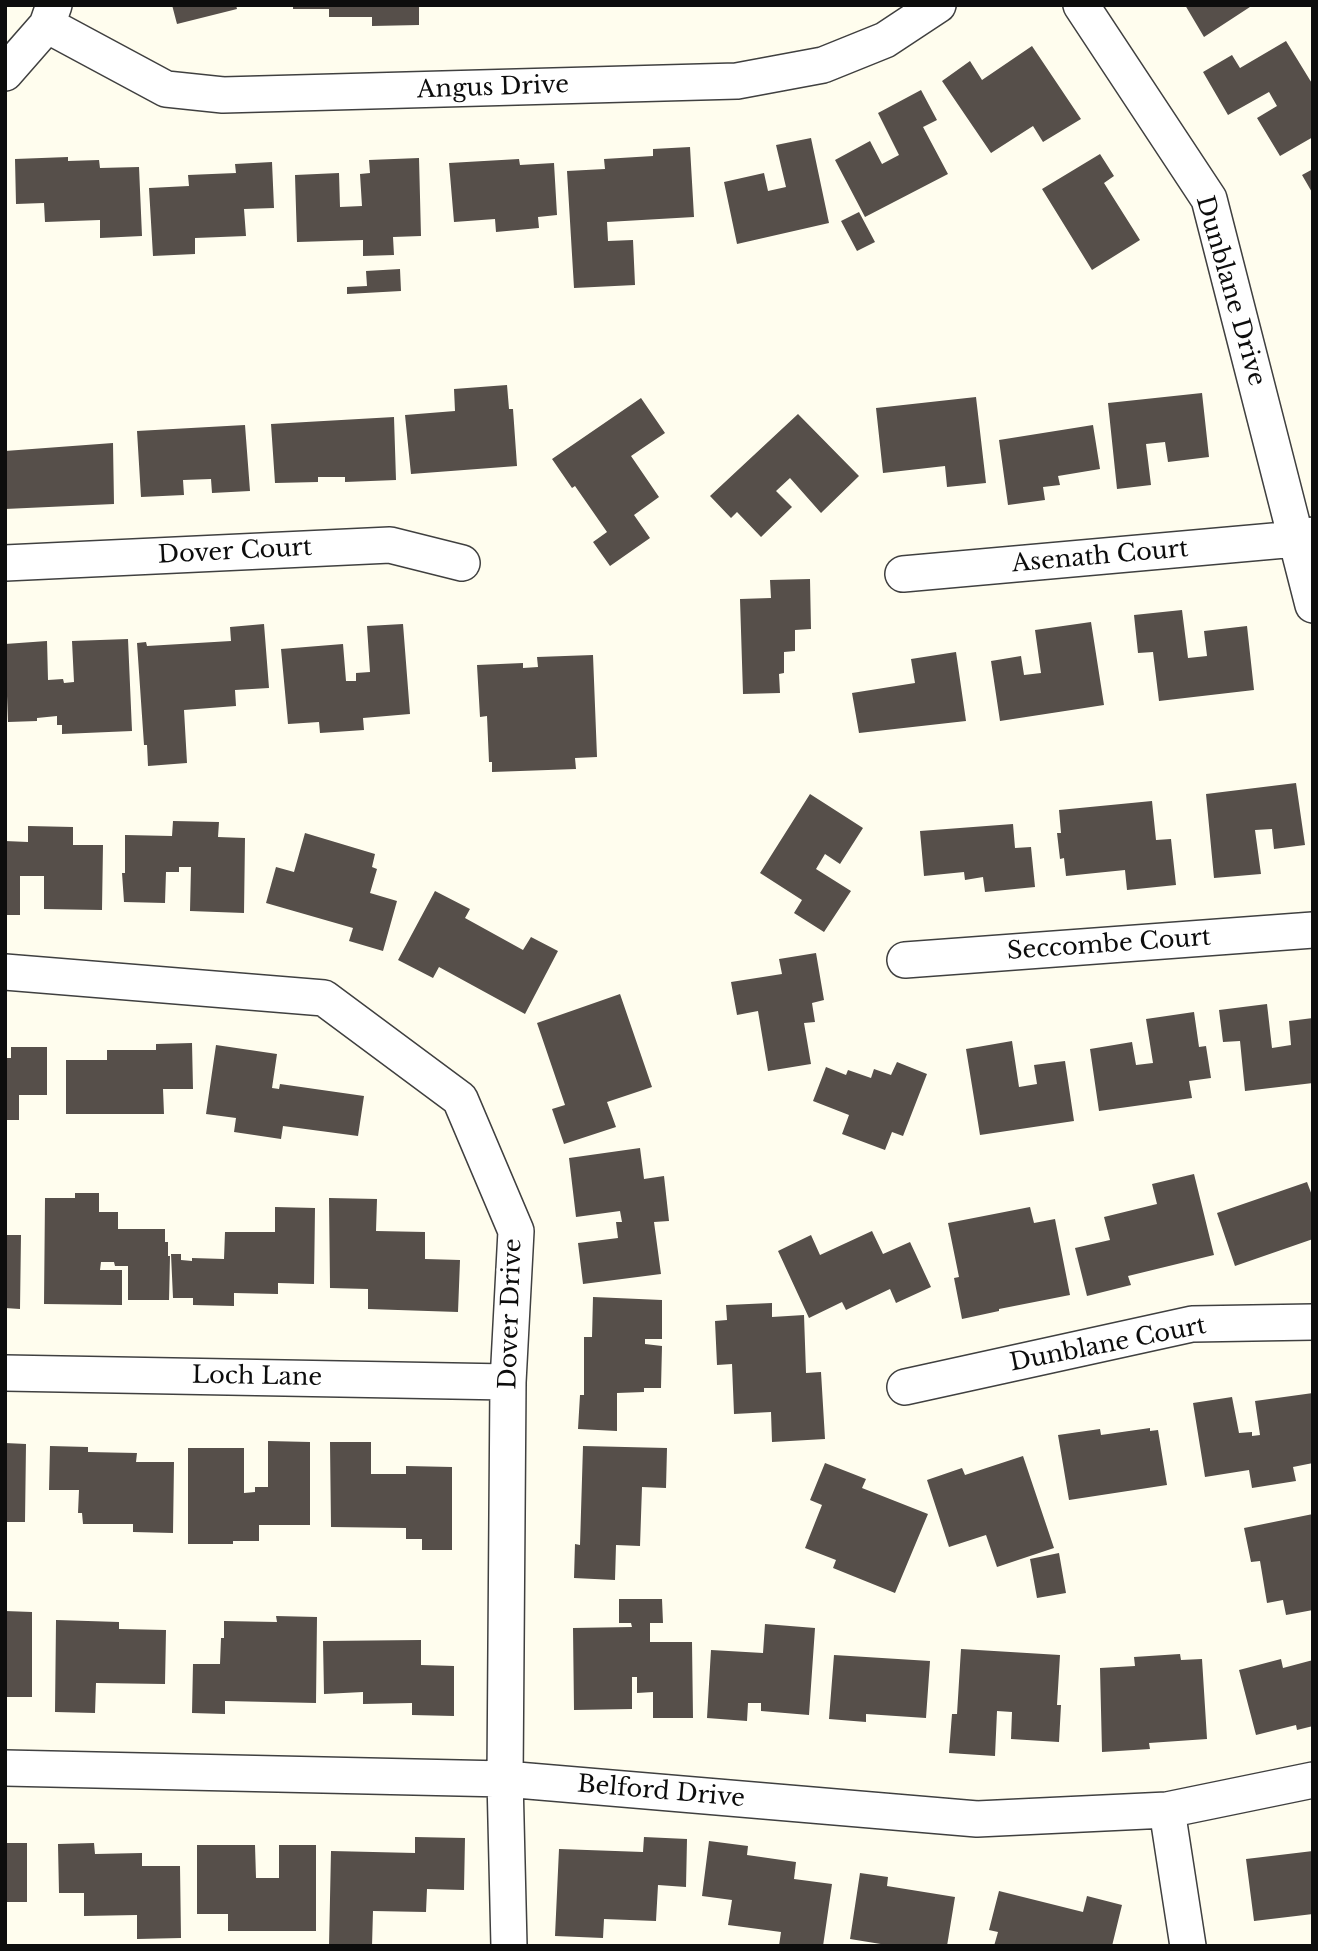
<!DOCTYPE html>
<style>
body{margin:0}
#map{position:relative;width:1318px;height:1951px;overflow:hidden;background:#fffdee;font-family:"Libre Baskerville",serif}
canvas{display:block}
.frame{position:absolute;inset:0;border:7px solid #0d0d0d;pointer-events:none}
</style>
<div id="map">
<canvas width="1318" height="1951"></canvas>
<div class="frame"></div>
</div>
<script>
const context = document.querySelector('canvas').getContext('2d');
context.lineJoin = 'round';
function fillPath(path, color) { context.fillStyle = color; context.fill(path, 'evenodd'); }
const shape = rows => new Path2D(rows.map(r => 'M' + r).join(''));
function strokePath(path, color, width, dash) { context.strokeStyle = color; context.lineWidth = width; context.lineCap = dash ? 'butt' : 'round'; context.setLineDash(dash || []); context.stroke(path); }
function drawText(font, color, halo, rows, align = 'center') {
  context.font = font + ' "Libre Baskerville",serif'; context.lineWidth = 7; context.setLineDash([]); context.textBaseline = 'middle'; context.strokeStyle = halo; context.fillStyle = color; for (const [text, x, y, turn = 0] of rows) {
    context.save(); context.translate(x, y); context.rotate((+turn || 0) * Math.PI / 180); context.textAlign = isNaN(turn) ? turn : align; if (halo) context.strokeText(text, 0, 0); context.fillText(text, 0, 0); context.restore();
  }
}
fillPath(shape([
 [172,5,236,5,237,9,177,24],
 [293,5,419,5,419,25,372,26,372,17,329,17,329,9,293,9],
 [1185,5,1253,5,1204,37],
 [1286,41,1313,85,1313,137,1280,156,1257,118,1277,106,1269,92,1228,115,1203,72,1232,55,1240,68],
 [1032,46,1081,119,1043,142,1033,126,991,153,942,81,970,61,982,80],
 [921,90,937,120,923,127,948,174,865,217,835,160,870,141,882,164,899,155,878,113],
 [811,138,829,223,737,244,724,182,764,173,768,191,786,187,776,145],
 [690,147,694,217,607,222,608,241,633,240,635,285,574,288,567,171,605,169,604,159,653,156,653,149],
 [1100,154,1114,176,1104,183,1140,240,1092,270,1042,189],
 [68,157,68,161,99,160,100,168,139,167,142,236,100,238,100,220,45,222,44,203,16,204,15,159],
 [419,158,421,236,393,237,394,255,363,256,363,240,297,242,295,175,339,173,340,207,362,206,360,174,370,173,369,160],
 [519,159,520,165,554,163,557,215,538,217,539,228,496,232,495,219,454,222,449,163],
 [272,162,274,208,244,209,246,236,195,238,195,254,153,256,149,188,189,186,188,175,236,173,235,164],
 [1313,169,1313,194,1302,175],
 [859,212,875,242,857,251,841,221],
 [400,269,401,291,347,294,347,287,367,286,366,271],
 [507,385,509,409,513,409,517,466,411,474,405,415,455,411,454,389],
 [1202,393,1209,457,1168,462,1165,442,1146,444,1151,485,1117,489,1108,403],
 [976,397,986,483,947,487,945,466,883,473,876,408],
 [641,398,665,433,631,456,659,497,634,515,650,538,610,566,593,542,607,532,575,486,572,488,552,459],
 [798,414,859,476,821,513,790,478,776,491,792,507,761,537,737,512,731,518,710,496],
 [394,417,396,480,345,482,345,477,318,477,318,482,275,483,271,424],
 [245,425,250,491,212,493,211,479,183,480,184,495,141,497,137,431],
 [1093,425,1100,469,1058,476,1060,485,1043,487,1045,500,1008,505,999,440],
 [113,443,114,504,5,509,5,451],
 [810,579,811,629,795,630,795,651,784,652,784,673,779,674,780,693,743,694,740,599,771,598,770,580],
 [1182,610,1188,658,1207,656,1204,631,1247,626,1254,690,1159,701,1153,652,1138,653,1134,615],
 [1091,622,1104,705,1000,721,991,661,1021,656,1024,675,1041,673,1035,630],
 [264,624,269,688,235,690,236,706,184,710,187,763,148,766,147,745,144,745,137,643,146,642,147,646,231,641,230,627],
 [403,624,410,714,363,718,364,730,320,733,319,722,288,724,281,649,343,644,346,681,356,681,356,673,370,672,367,626],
 [128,639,132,731,62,734,62,725,57,725,57,716,37,718,37,721,8,722,5,644,47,641,48,680,63,679,64,683,74,682,72,641],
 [956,652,966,721,859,733,852,693,915,683,911,659],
 [593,655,597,757,575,758,576,769,492,772,492,762,489,762,487,716,480,717,477,665,523,663,523,668,538,667,537,657],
 [1296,783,1305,845,1274,849,1272,829,1255,830,1261,874,1214,878,1206,794],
 [810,794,863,828,840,864,825,854,816,869,851,891,824,932,794,913,802,900,760,873],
 [1152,801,1156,840,1171,839,1176,885,1127,890,1125,870,1066,876,1064,858,1060,859,1057,833,1061,833,1059,810],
 [173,821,219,822,218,837,245,838,244,913,190,911,191,867,179,867,179,872,166,872,165,903,124,902,122,873,125,873,125,835,172,836],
 [1013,824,1015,848,1031,847,1035,887,985,892,983,877,965,880,964,872,924,876,920,831],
 [28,826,73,827,73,845,103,845,102,910,44,909,44,876,20,876,20,915,5,915,5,841,28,842],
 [305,833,375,854,372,867,377,869,370,893,397,901,383,951,349,941,353,928,266,903,276,867,294,872],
 [435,891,470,909,465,918,523,950,531,937,558,951,525,1014,439,967,433,978,398,960],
 [816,953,824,1000,812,1003,815,1022,804,1023,811,1064,768,1071,758,1011,737,1015,731,982,782,974,779,959],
 [620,994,652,1087,607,1102,616,1127,564,1144,552,1109,565,1105,537,1023],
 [1267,1004,1272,1048,1291,1045,1289,1021,1313,1018,1313,1083,1245,1091,1240,1041,1223,1042,1219,1010],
 [1194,1012,1199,1047,1206,1046,1211,1078,1189,1081,1192,1098,1099,1111,1090,1049,1132,1042,1136,1065,1153,1063,1146,1019],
 [1012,1041,1019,1087,1037,1084,1034,1065,1065,1061,1074,1121,980,1135,966,1049],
 [192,1043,193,1089,163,1089,164,1114,66,1114,66,1060,107,1060,107,1050,156,1050,156,1044],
 [216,1045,277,1054,272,1088,279,1089,280,1084,364,1096,358,1136,283,1126,281,1139,234,1132,236,1118,206,1114],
 [11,1047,47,1047,47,1095,19,1095,19,1120,5,1120,5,1058,11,1058],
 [897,1062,927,1074,903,1136,892,1132,885,1150,842,1134,849,1115,813,1101,826,1067,846,1075,848,1070,871,1078,874,1069,891,1075],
 [640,1148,644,1179,664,1176,669,1221,654,1222,661,1274,583,1284,578,1243,618,1238,616,1222,622,1222,620,1211,576,1217,569,1158],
 [1194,1174,1214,1255,1128,1276,1131,1285,1087,1296,1075,1248,1110,1240,1104,1217,1157,1204,1152,1184],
 [1307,1182,1313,1198,1313,1239,1235,1266,1217,1213],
 [75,1193,99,1193,99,1212,118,1212,118,1229,165,1229,165,1242,168,1242,168,1256,170,1256,169,1300,128,1300,128,1266,115,1266,114,1262,101,1262,100,1270,122,1270,122,1305,44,1304,45,1198,75,1198],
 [329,1198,377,1199,376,1231,425,1232,425,1259,460,1260,458,1312,368,1309,368,1289,330,1288],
 [275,1207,315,1208,314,1284,278,1283,278,1294,234,1293,234,1306,193,1305,193,1298,173,1298,171,1254,181,1254,181,1260,192,1261,192,1258,224,1259,225,1232,275,1232],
 [1030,1207,1034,1223,1055,1219,1070,1295,999,1309,999,1311,962,1319,954,1278,959,1277,948,1223],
 [872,1231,883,1254,910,1242,931,1287,896,1303,890,1289,846,1310,842,1302,809,1318,778,1251,811,1235,820,1255],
 [5,1235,21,1235,20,1309,5,1308],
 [593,1297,662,1300,662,1339,645,1339,645,1344,662,1346,661,1388,644,1388,644,1392,617,1393,617,1431,578,1429,580,1395,584,1395,584,1337,592,1337],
 [772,1303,772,1317,804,1315,806,1373,821,1372,825,1439,772,1442,771,1412,734,1414,732,1364,717,1365,715,1321,727,1320,726,1305],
 [1313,1393,1313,1463,1293,1467,1296,1481,1252,1488,1249,1470,1205,1477,1193,1403,1232,1397,1239,1433,1252,1432,1252,1436,1260,1435,1255,1401],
 [1150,1428,1150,1431,1158,1430,1167,1485,1069,1500,1058,1435,1100,1429,1101,1435],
 [268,1441,310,1442,310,1525,259,1525,259,1541,233,1541,233,1544,188,1544,188,1448,244,1448,244,1493,255,1492,255,1487,268,1487],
 [330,1442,371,1442,371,1474,406,1474,406,1466,452,1467,452,1550,422,1550,422,1539,406,1539,406,1528,331,1527],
 [5,1443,26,1444,25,1522,5,1522],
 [50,1446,88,1447,88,1452,137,1453,136,1462,174,1462,173,1533,133,1532,133,1524,83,1524,82,1513,78,1513,79,1490,49,1490],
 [583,1446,667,1448,666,1488,642,1487,640,1546,616,1545,615,1580,574,1578,575,1544,580,1545],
 [1023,1456,1054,1548,997,1567,986,1535,949,1547,927,1480,962,1468,965,1475],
 [825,1463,866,1479,862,1488,928,1514,895,1593,833,1568,836,1560,805,1548,822,1505,810,1500],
 [1313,1514,1313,1610,1286,1615,1283,1600,1267,1603,1260,1561,1251,1562,1244,1528],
 [1059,1553,1066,1593,1037,1598,1030,1559],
 [619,1599,662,1599,663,1623,650,1623,650,1642,692,1642,693,1718,653,1718,653,1692,637,1693,637,1677,632,1677,632,1709,574,1710,573,1628,632,1627,631,1623,619,1623],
 [5,1611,32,1612,32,1697,5,1697],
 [276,1616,317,1617,316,1703,225,1701,225,1714,192,1713,193,1664,220,1664,221,1638,224,1638,224,1621,277,1622],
 [56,1620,119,1622,119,1629,166,1630,165,1684,96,1683,95,1713,55,1712],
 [765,1624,815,1628,809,1715,761,1711,761,1703,748,1703,747,1721,707,1718,711,1650,763,1653],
 [421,1640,421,1665,454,1666,454,1716,412,1715,412,1703,363,1704,363,1692,324,1694,323,1641],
 [961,1649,1060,1655,1057,1705,1061,1705,1059,1742,1011,1739,1012,1712,997,1711,995,1756,949,1753,952,1714,957,1714],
 [1180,1654,1181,1660,1202,1659,1207,1739,1149,1743,1150,1749,1102,1752,1100,1668,1135,1666,1134,1657],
 [834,1655,930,1661,926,1718,866,1714,866,1722,829,1719],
 [1281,1659,1283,1668,1313,1660,1313,1726,1297,1730,1296,1725,1256,1735,1239,1670],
 [415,1837,465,1838,464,1890,427,1889,426,1912,373,1911,372,1946,329,1946,331,1851,415,1853],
 [644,1837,687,1839,686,1887,658,1885,656,1921,604,1919,603,1938,555,1936,559,1849,643,1852],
 [709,1841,748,1846,747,1855,796,1862,794,1879,832,1884,823,1946,779,1946,781,1932,728,1925,732,1900,702,1896],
 [5,1843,27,1843,27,1902,5,1902],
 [94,1843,95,1854,142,1853,142,1866,180,1866,181,1938,137,1939,137,1915,84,1916,84,1893,59,1893,58,1844],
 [197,1845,255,1845,256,1878,279,1878,279,1845,316,1845,316,1931,228,1931,228,1914,197,1914],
 [1313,1851,1313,1914,1254,1921,1246,1859],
 [860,1873,888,1877,887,1886,955,1897,947,1946,893,1946,850,1939],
 [999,1891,1083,1912,1087,1896,1122,1905,1112,1946,994,1946,998,1932,989,1930]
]), '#564f4a');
const minor = shape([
 [1081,5,1209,199,1313,605],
 [47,25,166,89,223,95,737,81,823,65,885,40,938,5],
 [5,73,47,25,54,5],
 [5,563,390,545,462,563],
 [903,574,1296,539,1313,535],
 [905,960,1313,930],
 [5,972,324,998,460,1099,516,1231,508,1382,505,1779,509,1946],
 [5,1373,508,1382],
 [905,1387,1192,1324,1313,1322],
 [5,1768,505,1779,977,1819,1167,1810,1313,1780],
 [1167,1810,1188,1946]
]);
strokePath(minor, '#404040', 38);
strokePath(minor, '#fff', 35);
drawText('24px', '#0d0d0d', '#fff', [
 ["Angus Drive",493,88,-2],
 ["Dunblane Drive",1230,291,74],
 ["Dover Court",235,552,-3],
 ["Asenath Court",1100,557,-5],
 ["Seccombe Court",1109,945,-4],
 ["Dover Drive",511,1314,-88],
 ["Dunblane Court",1108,1345,-11],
 ["Loch Lane",257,1377,1],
 ["Belford Drive",661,1792,5]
]);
</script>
